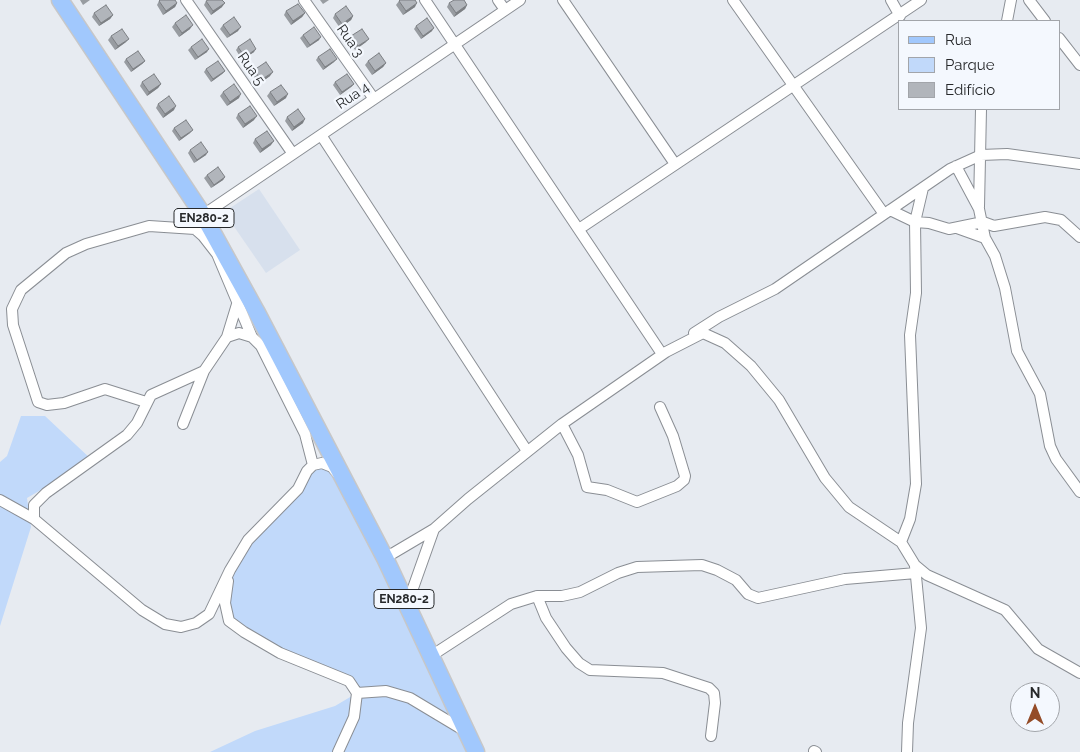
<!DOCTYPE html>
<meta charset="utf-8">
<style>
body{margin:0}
#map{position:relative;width:1080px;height:752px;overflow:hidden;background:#e7ebf1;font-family:Raleway,sans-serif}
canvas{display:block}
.legend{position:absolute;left:898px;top:20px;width:162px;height:90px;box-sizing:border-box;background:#f4f8fe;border:1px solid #a2a5aa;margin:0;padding:6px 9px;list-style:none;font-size:15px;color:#27292b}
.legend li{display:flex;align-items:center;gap:10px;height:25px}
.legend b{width:25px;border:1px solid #a2a5aa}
.north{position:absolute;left:1010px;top:682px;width:50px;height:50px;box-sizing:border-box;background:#f4f8fe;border:1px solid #a2a5aa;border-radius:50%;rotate:0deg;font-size:14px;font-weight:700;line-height:20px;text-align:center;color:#27292b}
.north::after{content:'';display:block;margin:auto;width:18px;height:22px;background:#944c28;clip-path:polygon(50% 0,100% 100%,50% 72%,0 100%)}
</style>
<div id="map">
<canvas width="1080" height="752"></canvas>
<ul class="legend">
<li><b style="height:6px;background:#a1c8fd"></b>Rua</li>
<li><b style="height:14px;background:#c1d9fa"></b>Parque</li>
<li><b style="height:14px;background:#b1b5bb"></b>Edifício</li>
</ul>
<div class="north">N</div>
</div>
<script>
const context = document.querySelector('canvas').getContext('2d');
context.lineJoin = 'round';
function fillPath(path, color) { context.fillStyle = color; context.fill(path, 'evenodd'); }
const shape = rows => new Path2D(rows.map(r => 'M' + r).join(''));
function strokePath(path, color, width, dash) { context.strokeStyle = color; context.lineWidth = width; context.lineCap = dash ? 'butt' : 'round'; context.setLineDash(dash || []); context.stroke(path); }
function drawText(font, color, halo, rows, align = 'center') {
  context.font = font + ' Raleway,sans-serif'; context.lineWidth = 4.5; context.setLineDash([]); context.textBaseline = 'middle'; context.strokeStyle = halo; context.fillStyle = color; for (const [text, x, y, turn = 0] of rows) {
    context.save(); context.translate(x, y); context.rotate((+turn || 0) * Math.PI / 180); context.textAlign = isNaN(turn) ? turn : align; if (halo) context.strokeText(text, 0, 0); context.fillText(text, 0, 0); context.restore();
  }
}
fillPath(shape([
 [259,189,300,250,266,273,224,212]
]), '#d7e0ed');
fillPath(shape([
 [21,416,45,416,92,460,27,498,31,527,0,626,0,462,7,456],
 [313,465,332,467,476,752,210,752,255,731,335,706,357,693,349,681,305,664,229,621,230,570]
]), '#c1d9fa');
const street = shape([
 [186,0,293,154],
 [304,0,374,99],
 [425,0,662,354,703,333,725,343,751,366,779,400,825,478,849,507,901,542,915,565,927,575,1005,610,1038,649,1080,673],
 [498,0,505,10],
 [563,0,675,164],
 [733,0,884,214],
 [891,0,900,16],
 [1029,0,1045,21],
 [1007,21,1011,0],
 [1059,38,1080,65],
 [321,135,527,451],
 [956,166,979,209,985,238,995,256,1005,288,1017,351,1040,394,1050,446,1056,459,1080,492],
 [979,207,981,109],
 [890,210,915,222,929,223,949,229,983,222,994,226,1045,217,1061,220,1080,237],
 [203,215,520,0],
 [957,228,985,238],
 [579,229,921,0],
 [694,333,719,317,775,289,950,169,981,155,1007,154,1080,164],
 [227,337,239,333,252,337],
 [204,371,151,395,137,423,127,435,46,493,34,505,34,519,142,610,165,624,181,627,196,623,209,614,230,570,248,540,298,489,307,471,313,465,322,463,332,467,337,473],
 [146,402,105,389,64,403,47,405,38,402,13,325,12,309,21,290,66,253,86,244,149,226,195,229,203,236,217,254,252,337,261,346,305,434,313,465],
 [183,424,204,371,227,337,238,301],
 [562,424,578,455,587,487,607,490,637,502,677,486,684,480,685,476,673,436,660,407],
 [0,500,34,519],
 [901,542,910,519,916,484,910,335,916,293,915,222,923,188],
 [385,558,434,529,468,499,562,424,666,352],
 [228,581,225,603,229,621,244,632,280,653,349,681,357,693,386,691,410,698,465,731],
 [537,596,546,618,566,648,579,663,590,670,663,673,709,688,714,693,715,703,711,736],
 [407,605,434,529],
 [431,656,511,604,537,596,562,596,580,592,618,573,637,567,702,565,717,570,736,580,748,594,758,598,845,579,916,573],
 [814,751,816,752],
 [338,752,354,717,357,693],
 [907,752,908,723,921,628,915,566]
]);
const primary = shape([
 [60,0,203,215,256,311,385,558,476,752]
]);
strokePath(street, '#8a8e94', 12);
strokePath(primary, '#c7c7c8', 19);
strokePath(street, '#fff', 10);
strokePath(primary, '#a1c8fd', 16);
fillPath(shape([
 [80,0,90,0,83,5],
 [320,0,329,0,323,4],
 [159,1,177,3,175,7,163,15,157,5],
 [206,1,222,7,211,15,204,5],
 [399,1,415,7,403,15,396,5],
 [449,3,467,5,465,9,454,17,447,7],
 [286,11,305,13,302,17,291,25,284,15],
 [94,13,113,15,110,19,99,26,92,17],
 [335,14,353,16,351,20,340,28,333,18],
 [175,23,190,29,179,37,172,27],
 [223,25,238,31,227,38,220,29],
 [416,26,432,31,421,39,414,29],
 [303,35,319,40,307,48,300,38],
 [111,36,126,42,115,50,108,40],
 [351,36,366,42,355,50,348,40],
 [191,47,207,52,195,60,188,50],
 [238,47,254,52,242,60,236,50],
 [318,57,334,62,323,70,316,60],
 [126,59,145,61,142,64,131,72,124,62],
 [368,61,386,63,383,67,372,75,365,65],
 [206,69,225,71,222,74,211,82,204,72],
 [254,70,270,76,259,84,252,74],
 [142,82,161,84,158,88,147,96,140,86],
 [335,82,354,84,351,87,340,95,333,85],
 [223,92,239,98,227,106,220,96],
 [270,92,286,98,274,106,267,96],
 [158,104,174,110,163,118,156,108],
 [238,114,254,120,243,128,236,118],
 [287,117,303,123,292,131,285,121],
 [174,128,190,133,179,141,172,131],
 [255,139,271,145,260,153,253,143],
 [190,150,206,155,194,163,188,153],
 [207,175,225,177,223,180,211,188,204,178]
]), '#989ca1');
fillPath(shape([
 [177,3,175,7,163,15,166,11],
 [225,3,222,7,211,15,213,11],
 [417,3,415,7,403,15,406,11],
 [467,5,465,9,454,17,456,13],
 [305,13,302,17,291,25,293,21],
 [113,15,110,19,99,26,101,23],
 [353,16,351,20,340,28,342,24],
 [193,25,190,29,179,37,182,33],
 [241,27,238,31,227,38,230,35],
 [434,28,432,31,421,39,423,36],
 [321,37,319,40,307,48,310,45],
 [129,39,126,42,115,50,118,46],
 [369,39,366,42,355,50,358,46],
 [209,49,207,52,195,60,198,57],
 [256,49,254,52,242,60,245,57],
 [337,59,334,62,323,70,325,67],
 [145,61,142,64,131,72,133,69],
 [386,63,383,67,372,75,375,71],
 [225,71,222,74,211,82,213,79],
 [273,72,270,76,259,84,261,80],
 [161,84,158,88,147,96,149,92],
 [354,84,351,87,340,95,342,92],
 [241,94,239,98,227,106,230,102],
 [288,94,286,98,274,106,277,102],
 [176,106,174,110,163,118,165,114],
 [257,116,254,120,243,128,245,124],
 [305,119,303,123,292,131,294,127],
 [193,130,190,133,179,141,181,138],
 [274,141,271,145,260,153,262,149],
 [208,152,206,155,194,163,197,160],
 [225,177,223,180,211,188,214,185]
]), '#7c7f83');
const building = shape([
 [160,0,175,0,177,3,166,11,159,1,160,0],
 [208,0,222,0,225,3,213,11,206,1,208,0],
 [400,0,415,0,417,3,406,11,399,1,400,0],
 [454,0,464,0,467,5,456,13,449,3,454,0],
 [298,4,305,13,293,21,286,11,298,4],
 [106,5,113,15,101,23,94,13,106,5],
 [346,6,353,16,342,24,335,14,346,6],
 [186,15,193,25,182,33,175,23,186,15],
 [234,17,241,27,230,35,223,25,234,17],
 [427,18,434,28,423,36,416,26,427,18],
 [314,27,321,37,310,45,303,35,314,27],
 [122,29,129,39,118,46,111,36,122,29],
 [362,29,369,39,358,46,351,36,362,29],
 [202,39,209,49,198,57,191,47,202,39],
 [250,39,256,49,245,57,238,47,250,39],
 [330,49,337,59,325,67,318,57,330,49],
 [138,51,145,61,133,69,126,59,138,51],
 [379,53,386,63,375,71,368,61,379,53],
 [218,61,225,71,213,79,206,69,218,61],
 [266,62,273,72,261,80,254,70,266,62],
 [154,74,161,84,149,92,142,82,154,74],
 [347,74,354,84,342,92,335,82,347,74],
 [234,84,241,94,230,102,223,92,234,84],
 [281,85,288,94,277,102,270,92,281,85],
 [169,96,176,106,165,114,158,104,169,96],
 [250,106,257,116,245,124,238,114,250,106],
 [298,109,305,119,294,127,287,117,298,109],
 [186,120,193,130,181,138,174,128,186,120],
 [267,131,274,141,262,149,255,139,267,131],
 [201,142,208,152,197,160,190,150,201,142],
 [218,167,225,177,214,185,207,175,218,167]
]);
fillPath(building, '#b1b5bb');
strokePath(building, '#7c7f83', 1);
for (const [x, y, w] of [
 [204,218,60],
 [404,599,60]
]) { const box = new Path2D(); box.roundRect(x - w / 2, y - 9.5, w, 19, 4); context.fillStyle = '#f4f8fe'; context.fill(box); strokePath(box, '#27292b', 1); }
drawText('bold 12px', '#27292b', null, [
 ["EN280-2",204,218],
 ["EN280-2",404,599]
]);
drawText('14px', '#27292b', '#f4f8fe', [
 ["Rua 3",350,41,55],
 ["Rua 5",251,69,55],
 ["Rua 4",353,96,-34]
]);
</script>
